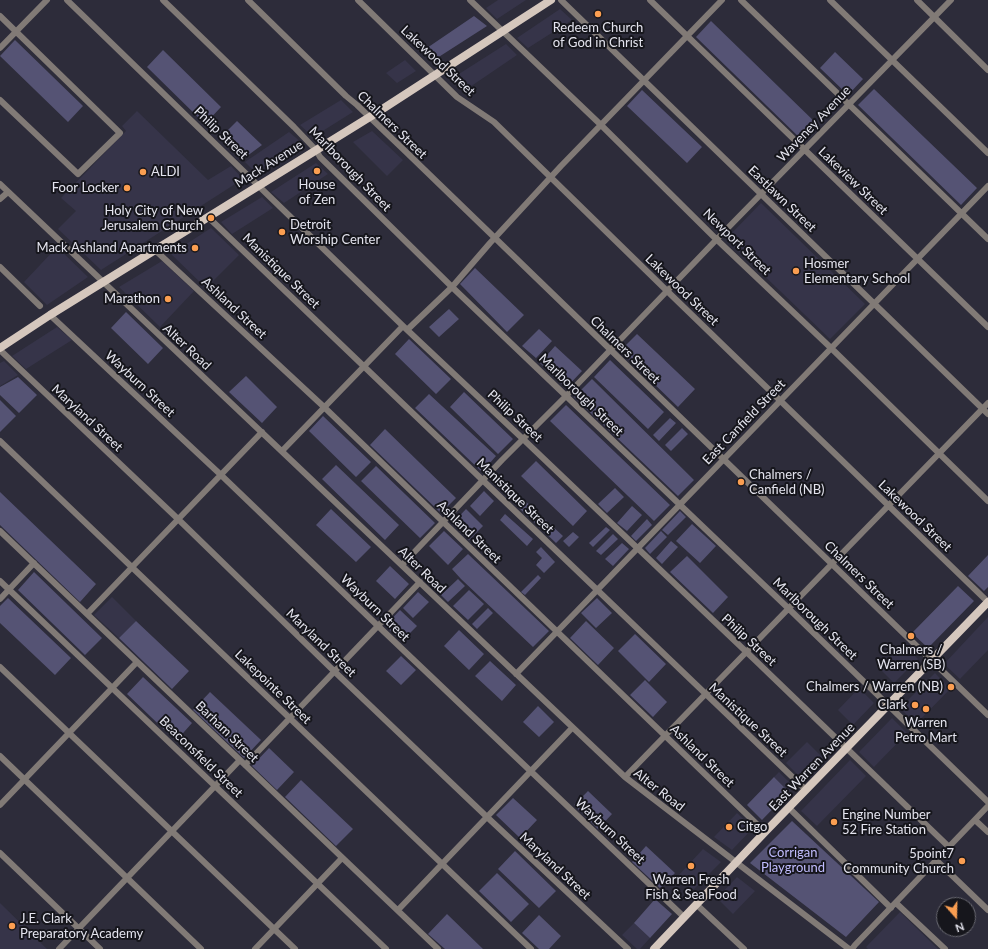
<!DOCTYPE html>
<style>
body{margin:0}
#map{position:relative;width:988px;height:949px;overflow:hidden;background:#2d2c3a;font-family:Lato,sans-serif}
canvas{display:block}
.north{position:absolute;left:936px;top:897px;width:40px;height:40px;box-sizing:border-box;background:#16161c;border:1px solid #686870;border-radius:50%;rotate:160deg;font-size:11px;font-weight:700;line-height:16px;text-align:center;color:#e4e4ee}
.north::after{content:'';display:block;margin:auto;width:14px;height:18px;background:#fb9e51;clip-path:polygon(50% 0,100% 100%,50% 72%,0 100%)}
</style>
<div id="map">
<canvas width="988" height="949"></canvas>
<div class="north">N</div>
</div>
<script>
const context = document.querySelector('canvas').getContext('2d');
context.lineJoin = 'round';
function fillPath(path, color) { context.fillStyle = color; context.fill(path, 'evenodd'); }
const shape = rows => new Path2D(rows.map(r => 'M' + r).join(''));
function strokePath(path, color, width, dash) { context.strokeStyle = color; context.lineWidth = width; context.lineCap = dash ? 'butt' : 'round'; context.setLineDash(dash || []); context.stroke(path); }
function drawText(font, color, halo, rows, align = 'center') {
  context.font = font + ' Lato,sans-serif'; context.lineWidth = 4; context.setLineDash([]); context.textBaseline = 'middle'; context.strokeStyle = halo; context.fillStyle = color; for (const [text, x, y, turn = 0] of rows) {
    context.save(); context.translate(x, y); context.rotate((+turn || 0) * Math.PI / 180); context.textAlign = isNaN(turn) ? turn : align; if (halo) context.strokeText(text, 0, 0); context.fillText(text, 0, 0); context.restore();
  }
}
fillPath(shape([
 [498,0,526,0,497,19,486,8],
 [560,9,572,20,528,48,517,38],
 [506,44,517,55,464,91,451,79],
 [405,60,416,71,397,83,386,73],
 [341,100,353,112,313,137,300,125],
 [137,111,208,180,231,166,243,179,101,270,58,229,76,211,61,198,126,131,122,126],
 [372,131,403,160,387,176,353,142],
 [289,132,302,143,255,172,245,162],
 [316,163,328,174,284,203,271,192],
 [262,197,273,208,232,234,221,222],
 [761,203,865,304,830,339,726,239],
 [211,228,239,255,206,288,171,254],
 [57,247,88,277,47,305,24,282],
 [162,261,194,291,160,327,119,287],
 [57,327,72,340,26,369,12,356],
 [4,361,18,375,0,386,0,363],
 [112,597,136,621,119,638,94,615],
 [988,617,988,650,960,679,944,664],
 [903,644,918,659,894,683,879,668],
 [935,673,950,689,916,724,900,708],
 [859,688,874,703,853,725,838,710],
 [892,718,907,733,874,767,859,752],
 [807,742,823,758,802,779,786,763],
 [850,760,866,776,817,826,801,811],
 [779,772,794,787,789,792,774,777],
 [737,813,753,828,732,850,714,837],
 [703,849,721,862,693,890,678,876],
 [737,877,755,891,733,914,717,898],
 [0,903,47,949,0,949],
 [900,912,938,949,868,949,866,947],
 [634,923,650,938,640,949,637,949,622,935]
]), '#363449');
fillPath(shape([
 [474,16,487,26,434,60,424,50],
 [711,21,819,126,803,141,696,37],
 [15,40,83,106,68,122,0,56],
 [163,50,221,107,205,124,147,67],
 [835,52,863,79,848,95,820,68],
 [874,89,977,188,961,205,858,105],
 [642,90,702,147,687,163,627,106],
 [237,121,262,145,243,159,220,138],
 [475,268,524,315,507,332,460,284],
 [449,309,459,319,439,337,429,327],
 [126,312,163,348,148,364,111,328],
 [539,329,552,341,536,358,522,346],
 [637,334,695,389,678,407,620,351],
 [409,339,451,379,436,394,395,354],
 [555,346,582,371,566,388,540,363],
 [610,360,664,412,648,429,594,377],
 [246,376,277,407,262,423,229,392],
 [18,377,37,395,19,413,0,395,0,387],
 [592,379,694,480,678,496,574,397],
 [464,392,513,439,498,454,450,407],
 [429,394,496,456,482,472,415,408],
 [0,400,16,416,0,432],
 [566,405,670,505,654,521,550,421],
 [323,416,371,462,356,477,309,431],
 [670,418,676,423,659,441,653,435],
 [682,428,688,434,671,451,665,445],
 [385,429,456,498,441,513,370,445],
 [536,461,587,511,573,526,521,476],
 [336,465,399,525,385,540,322,479],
 [376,466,435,523,420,538,361,481],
 [615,488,624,497,607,513,598,504],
 [484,491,494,501,480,516,470,506],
 [0,492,96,584,80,602,0,525],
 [523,499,563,536,556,543,517,506],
 [632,506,642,515,627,531,617,523],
 [331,509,371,547,356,562,316,525],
 [466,509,483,526,469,540,452,524],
 [680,511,686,517,668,535,662,530],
 [505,514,533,539,527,546,500,520],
 [647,519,652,525,636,541,631,536],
 [692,524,716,546,700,563,676,541],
 [606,527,610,530,593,547,589,543],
 [444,531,463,549,448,565,429,546],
 [661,531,667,537,650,554,645,548],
 [573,532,579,537,569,547,563,541],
 [613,534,618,539,601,555,596,551],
 [671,541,678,547,662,564,656,558],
 [622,543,629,549,613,566,605,559],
 [541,547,555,562,544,573,536,565,542,558,536,552],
 [468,554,549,631,533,647,461,579,452,569],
 [988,555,988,587,984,591,968,576],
 [687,556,728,597,713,613,670,572],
 [390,566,409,584,395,599,376,581],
 [34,572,102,638,85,655,18,590],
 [538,575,541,578,525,595,521,592],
 [458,579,465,586,448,602,441,595],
 [958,586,974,601,928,648,912,633],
 [469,590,484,604,468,620,453,606],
 [418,592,429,602,413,618,403,608],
 [8,598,71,658,55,675,0,623,0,606],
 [597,598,612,613,596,628,581,613],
 [488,608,493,613,477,629,472,624],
 [400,610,417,626,402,641,385,626],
 [136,621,189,671,172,689,119,638],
 [586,621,614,648,598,665,570,638],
 [459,630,484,654,469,670,444,646],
 [635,634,666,664,649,682,618,651],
 [401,656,416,670,401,685,386,671],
 [490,661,516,685,502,701,475,676],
 [143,677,192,723,176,741,127,694],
 [645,680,667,702,653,717,630,695],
 [210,692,261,740,244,758,193,710],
 [538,706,554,722,539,737,523,722],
 [269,748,294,772,277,790,252,766],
 [774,777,789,792,762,820,747,805],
 [301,780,353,829,336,846,285,797],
 [588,791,612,814,598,829,574,805],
 [513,798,537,820,520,838,496,815],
 [792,821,879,902,846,937,750,863],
 [646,846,675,873,660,888,632,862],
 [515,851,556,891,539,908,498,869],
 [497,873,529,904,511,922,479,891],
 [655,899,672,914,650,938,634,923],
 [447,914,483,949,445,949,428,934],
 [539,915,561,936,549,949,539,949,522,933]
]), '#555374');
strokePath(shape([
 [67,0,403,326,523,439,737,643,756,661,949,847],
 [163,0,294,127,316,150,320,157,452,287,788,608,988,802],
 [248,0,346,96,357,105,403,149,988,715],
 [358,0,457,97,494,122,663,287,988,602],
 [470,0,601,125,713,236,831,348,988,501],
 [561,0,988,414],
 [650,0,988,327],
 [741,0,988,239],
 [830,0,988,153],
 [917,0,988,70],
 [0,16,120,133,78,174,0,100],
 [0,48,47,0],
 [0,184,625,777,849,949],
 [0,199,8,192],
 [208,217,806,790],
 [155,250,324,407,765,832],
 [0,267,40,306],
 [50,315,221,475,378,626,684,917],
 [407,330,452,287,490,243,561,166,722,0],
 [0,350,178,519,335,672,487,817,628,949],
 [0,441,531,949],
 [282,451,403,326],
 [0,531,438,949],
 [402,565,502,460,569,393,717,239,951,0],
 [0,581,386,949],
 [0,599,34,563],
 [87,614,262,432],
 [0,667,295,949],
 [516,674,988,186],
 [0,756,201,949],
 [245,765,420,582],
 [625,777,988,403],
 [0,805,137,662],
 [789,808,891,908],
 [975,820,988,832],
 [0,853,100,949],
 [936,860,988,910],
 [896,903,945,949],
 [696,904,744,949],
 [398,910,572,728],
 [59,949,240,760],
 [255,949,342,858],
 [852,949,855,945,988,806]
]), '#817a76', 6);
strokePath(shape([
 [0,348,50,315,381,110,551,0],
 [654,949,765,832,988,602]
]), '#d5c7bd', 8);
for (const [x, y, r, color] of [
 [598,14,4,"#fb9e51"],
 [317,171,4,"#fb9e51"],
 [143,172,4,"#fb9e51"],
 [127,188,4,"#fb9e51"],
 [211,218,4,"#fb9e51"],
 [282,232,4,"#fb9e51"],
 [195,248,4,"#fb9e51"],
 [796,271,4,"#fb9e51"],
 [168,299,4,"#fb9e51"],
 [741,482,4,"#fb9e51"],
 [911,636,4,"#fb9e51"],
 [951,687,4,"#fb9e51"],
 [915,705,4,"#fb9e51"],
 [926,709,4,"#fb9e51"],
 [834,822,4,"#fb9e51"],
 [729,827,4,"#fb9e51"],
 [962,861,4,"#fb9e51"],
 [691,866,4,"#fb9e51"],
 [12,926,4,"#fb9e51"]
]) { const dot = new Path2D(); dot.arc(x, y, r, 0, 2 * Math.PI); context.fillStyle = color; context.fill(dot); strokePath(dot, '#16161c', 1.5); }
drawText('13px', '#e4e4ee', '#16161c', [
 ["Redeem Church",598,28,"center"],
 ["of God in Christ",598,43,"center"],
 ["ALDI",151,172],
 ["House",317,185,"center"],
 ["of Zen",317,200,"center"],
 ["Foor Locker",119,188,"right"],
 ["Holy City of New",203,211,"right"],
 ["Jerusalem Church",203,226,"right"],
 ["Detroit",290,225],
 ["Worship Center",290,240],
 ["Mack Ashland Apartments",187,248,"right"],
 ["Hosmer",804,264],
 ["Elementary School",804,279],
 ["Marathon",160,299,"right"],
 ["Chalmers /",749,475],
 ["Canfield (NB)",749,490],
 ["Chalmers /",911,650,"center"],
 ["Warren (SB)",911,665,"center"],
 ["Chalmers / Warren (NB)",943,687,"right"],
 ["Clark",907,705,"right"],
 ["Warren",926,723,"center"],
 ["Petro Mart",926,738,"center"],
 ["Engine Number",842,815],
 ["52 Fire Station",842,830],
 ["Citgo",737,827],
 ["5point7",954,854,"right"],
 ["Community Church",954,869,"right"],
 ["Warren Fresh",691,880,"center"],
 ["Fish & Sea Food",691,895,"center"],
 ["J.E. Clark",20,919],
 ["Preparatory Academy",20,934]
], 'left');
drawText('13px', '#e4e4ee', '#16161c', [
 ["Lakewood Street",438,61,43],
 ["Waveney Avenue",814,124,-46],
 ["Chalmers Street",392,125,44],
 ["Philip Street",221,133,44],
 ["Mack Avenue",269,164,-32],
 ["Marlborough Street",350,169,46],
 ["Lakeview Street",853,181,44],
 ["Eastlawn Street",782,199,44],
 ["Newport Street",737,242,44],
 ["Manistique Street",281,271,44],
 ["Lakewood Street",682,290,44],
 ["Ashland Street",234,308,43],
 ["Alter Road",187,347,43],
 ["Chalmers Street",625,350,44],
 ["Wayburn Street",140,384,43],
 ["Marlborough Street",581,395,44],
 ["Philip Street",515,416,43],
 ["Maryland Street",87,418,43],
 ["East Canfield Street",744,422,-46],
 ["Manistique Street",515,496,44],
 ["Lakewood Street",915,516,44],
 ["Ashland Street",469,532,44],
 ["Alter Road",422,570,44],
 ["Chalmers Street",859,575,44],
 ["Wayburn Street",375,608,44],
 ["Marlborough Street",815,619,44],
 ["Philip Street",749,640,43],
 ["Maryland Street",321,643,44],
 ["Lakepointe Street",273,687,44],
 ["Manistique Street",748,720,43],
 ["Barham Street",227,732,44],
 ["Ashland Street",702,756,44],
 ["Beaconsfield Street",201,757,44],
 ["East Warren Avenue",812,767,-46],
 ["Alter Road",659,790,38],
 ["Wayburn Street",610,831,43],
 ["Maryland Street",555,866,43]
]);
drawText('13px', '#c0bcfd', '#16161c', [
 ["Corrigan",793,853],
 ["Playground",793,868]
]);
</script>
